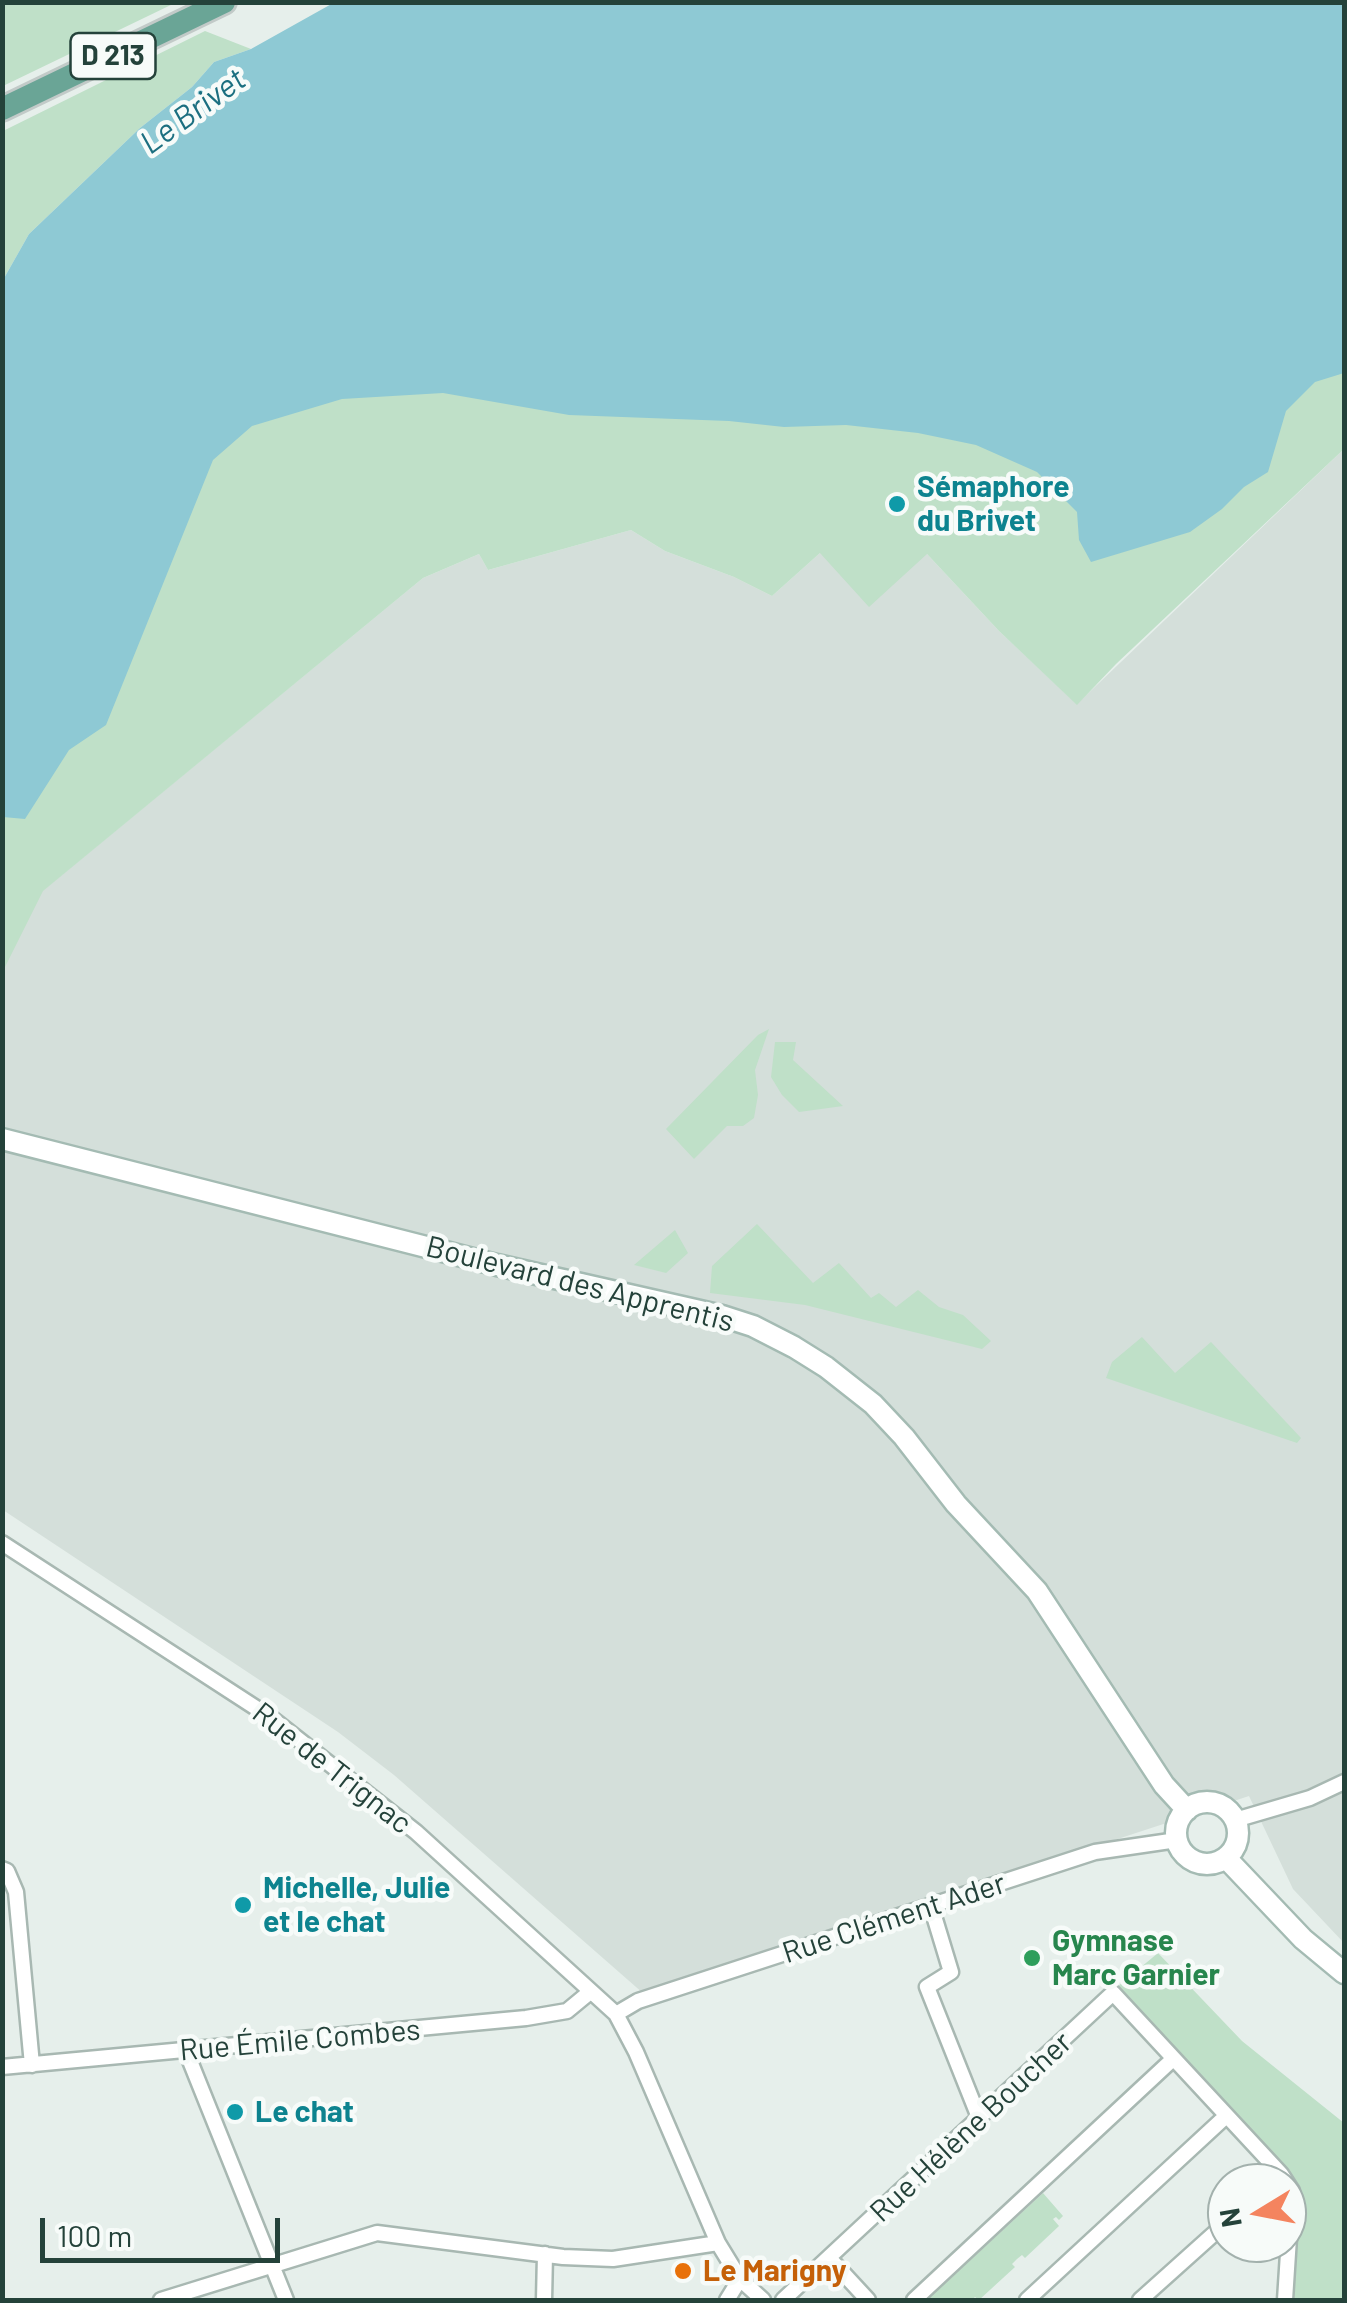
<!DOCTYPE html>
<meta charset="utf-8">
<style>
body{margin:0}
#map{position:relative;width:1347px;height:2303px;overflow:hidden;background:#e6efeb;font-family:Barlow,sans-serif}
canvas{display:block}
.frame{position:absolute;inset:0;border:5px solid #24423a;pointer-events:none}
.north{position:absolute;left:1207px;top:2163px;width:100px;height:100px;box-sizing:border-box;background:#f7fbf9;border:2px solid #a3b1ad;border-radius:50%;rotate:260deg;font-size:28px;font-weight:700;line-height:40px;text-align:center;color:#24423a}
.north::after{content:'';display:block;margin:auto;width:35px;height:45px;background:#f4845f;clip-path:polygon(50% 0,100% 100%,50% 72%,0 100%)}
.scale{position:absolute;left:40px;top:2218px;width:240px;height:45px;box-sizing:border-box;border:5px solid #24423a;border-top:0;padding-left:12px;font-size:30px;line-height:35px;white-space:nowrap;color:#24423a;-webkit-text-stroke:8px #f7fbf9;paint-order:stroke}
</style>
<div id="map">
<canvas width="1347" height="2303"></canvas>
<div class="frame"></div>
<div class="north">N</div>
<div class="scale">100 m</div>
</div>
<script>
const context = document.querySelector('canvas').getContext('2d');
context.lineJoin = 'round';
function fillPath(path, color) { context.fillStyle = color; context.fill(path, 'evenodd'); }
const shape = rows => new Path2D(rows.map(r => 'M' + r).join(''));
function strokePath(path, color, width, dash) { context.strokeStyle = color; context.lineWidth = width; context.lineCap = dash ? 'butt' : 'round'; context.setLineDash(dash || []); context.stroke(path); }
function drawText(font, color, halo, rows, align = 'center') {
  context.font = font + ' Barlow,sans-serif'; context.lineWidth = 9; context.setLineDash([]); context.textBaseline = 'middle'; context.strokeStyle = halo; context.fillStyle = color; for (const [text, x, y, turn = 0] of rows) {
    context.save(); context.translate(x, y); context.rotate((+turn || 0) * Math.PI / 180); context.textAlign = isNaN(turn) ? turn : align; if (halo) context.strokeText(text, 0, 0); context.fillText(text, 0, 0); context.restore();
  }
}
fillPath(shape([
 [1344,449,1344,1943,1293,1889,1249,1796,644,1994,394,1775,338,1732,3,1510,2,971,42,891,423,578,479,554,488,570,631,530,665,551,734,577,772,596,820,553,926,553,999,631,1077,704]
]), '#d4dfda');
fillPath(shape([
 [3,2,175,2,175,3,3,86],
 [1344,3,1344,449,1116,664,1077,705,999,631,927,554,869,607,820,553,772,596,734,577,665,551,631,530,488,570,479,554,423,578,43,891,3,971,3,486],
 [205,31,251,49,214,62,192,87,140,128,29,234,3,280,3,131],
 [769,1029,755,1070,758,1095,754,1118,743,1126,727,1126,694,1159,666,1129,758,1035],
 [775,1042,796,1042,793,1060,843,1106,799,1112,782,1095,771,1077],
 [757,1224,813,1283,839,1263,871,1298,879,1293,896,1307,918,1290,939,1307,963,1315,991,1341,982,1349,805,1305,710,1293,712,1266],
 [675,1230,688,1253,666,1273,634,1265],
 [1142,1337,1175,1373,1211,1342,1301,1438,1297,1443,1106,1378,1112,1362],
 [1158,1953,1242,2041,1344,2123,1344,2300,1289,2300,1297,2191,1117,1987],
 [1043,2193,1063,2216,1059,2220,1056,2217,1053,2219,1059,2226,1025,2258,1022,2255,1017,2259,1012,2264,1015,2267,979,2300,975,2297,972,2300,927,2300]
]), '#bfe0c8');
fillPath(shape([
 [335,2,1344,3,1344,373,1315,382,1286,411,1268,472,1244,487,1222,509,1190,532,1091,562,1079,540,1077,512,1037,472,976,445,918,433,846,425,784,427,729,421,569,415,443,393,342,399,252,426,213,460,106,725,69,750,25,819,3,817,3,280,29,234,140,128,192,87,214,62,251,49]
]), '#8ec9d4');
const street = shape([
 [2,1543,270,1717,416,1832,616,2014,636,2052,718,2243,740,2279,763,2300],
 [1235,1820,1310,1798,1344,1782],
 [2,1869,7,1871,16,1892,32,2065],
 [931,1906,951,1972,927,1987,980,2120],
 [616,2014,638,2001,1095,1852,1177,1840],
 [186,2051,286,2300],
 [2,2067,526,2018,567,2011,590,1992],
 [831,2260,868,2300],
 [161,2300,377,2233,563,2257,613,2259,718,2243],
 [544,2300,545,2254],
 [727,2300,740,2279],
 [783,2300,1113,1993,1281,2174,1292,2191,1285,2300],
 [914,2300,1173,2059],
 [1027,2300,1225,2117],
 [1140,2300,1227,2222]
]);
const secondary = shape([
 [2,1139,497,1265,722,1316,753,1326,794,1347,826,1367,873,1404,904,1437,956,1504,1037,1591,1164,1785,1187,1810],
 '1176 1833a31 31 0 1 1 62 0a31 31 0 1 1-62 0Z',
 [1226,1858,1303,1939,1344,1973]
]);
const primary = shape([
 [2,109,224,2]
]);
strokePath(street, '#a8b8b2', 19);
strokePath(secondary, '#a4bbb3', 25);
strokePath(primary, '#c2cac8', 28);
strokePath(street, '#fff', 14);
strokePath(secondary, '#fff', 20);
strokePath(primary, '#6aa596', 22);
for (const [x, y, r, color] of [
 [897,504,10,"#0f9aa8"],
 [243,1905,10,"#0f9aa8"],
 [1032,1958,10,"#2e9e5b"],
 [235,2112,10,"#0f9aa8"],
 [683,2271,10,"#e8710a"]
]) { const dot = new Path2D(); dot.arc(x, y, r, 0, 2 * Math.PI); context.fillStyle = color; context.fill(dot); strokePath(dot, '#f7fbf9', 4); }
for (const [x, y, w] of [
 [113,56,85]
]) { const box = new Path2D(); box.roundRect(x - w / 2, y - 23, w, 46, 8); context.fillStyle = '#f7fbf9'; context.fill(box); strokePath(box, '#24423a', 2.5); }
drawText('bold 28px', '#24423a', null, [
 ["D 213",113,56]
]);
drawText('bold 30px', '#0d838f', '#f7fbf9', [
 ["Sémaphore",917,487],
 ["du Brivet",917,521],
 ["Michelle, Julie",263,1888],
 ["et le chat",263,1922],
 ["Le chat",255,2112]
], 'left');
drawText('30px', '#24423a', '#f7fbf9', [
 ["Boulevard des Apprentis",580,1284,14],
 ["Rue de Trignac",332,1768,38],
 ["Rue Clément Ader",894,1918,-18],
 ["Rue Émile Combes",300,2040,-5],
 ["Rue Hélène Boucher",971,2127,-43]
]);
drawText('bold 30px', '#27864d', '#f7fbf9', [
 ["Gymnase",1052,1941],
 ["Marc Garnier",1052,1975]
], 'left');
drawText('bold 30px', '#c56008', '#f7fbf9', [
 ["Le Marigny",703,2271]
], 'left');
drawText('italic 32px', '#1c6f80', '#f7fbf9', [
 ["Le Brivet",193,111,-36]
]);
</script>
